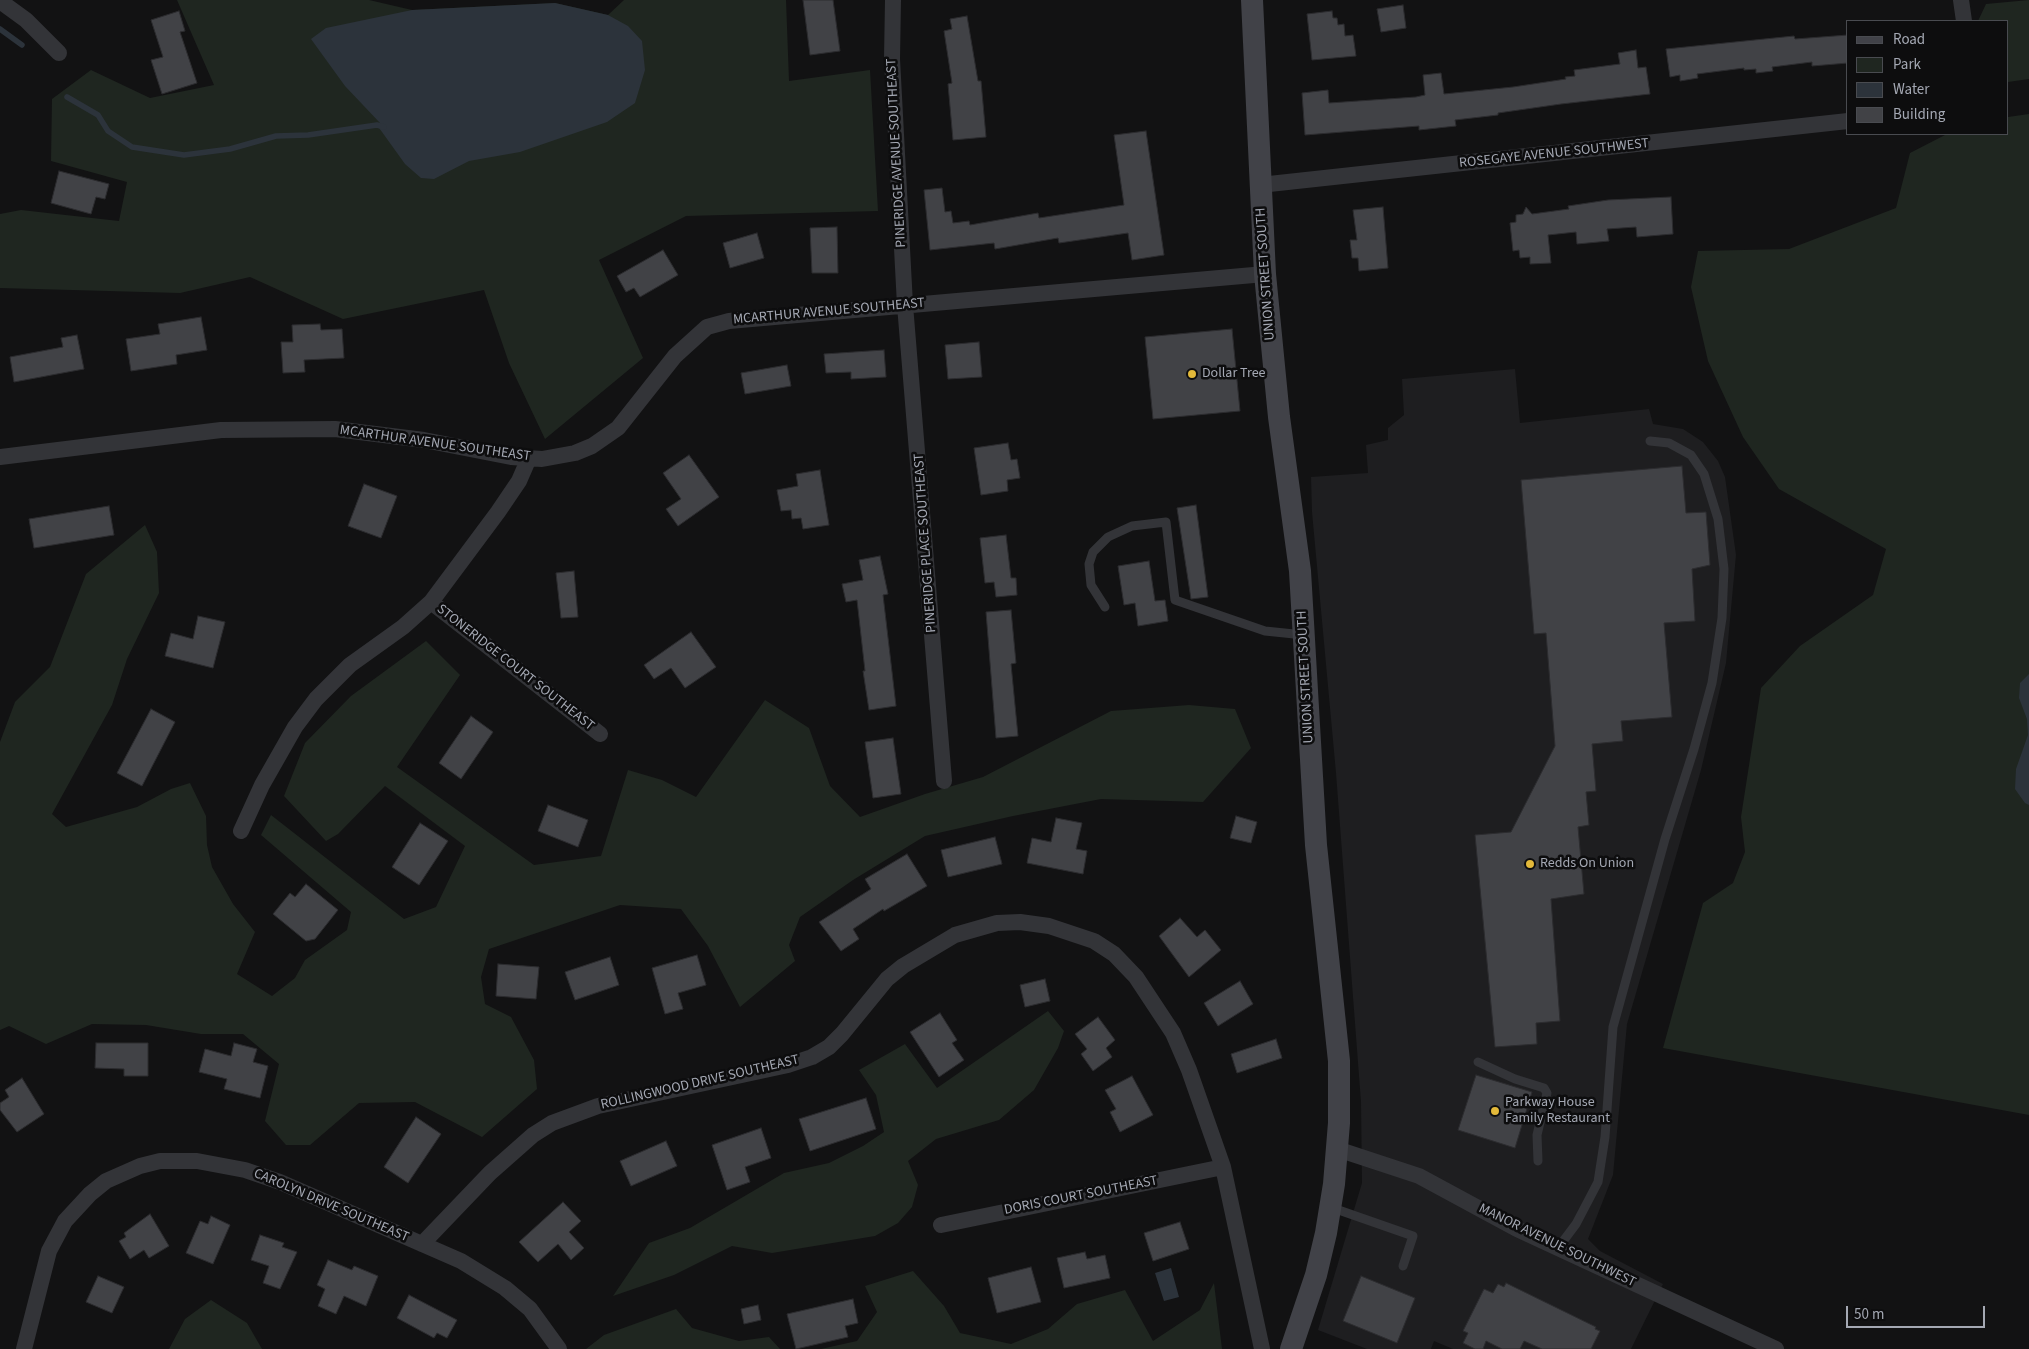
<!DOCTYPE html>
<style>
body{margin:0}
#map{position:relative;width:2029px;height:1349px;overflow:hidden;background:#121213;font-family:"Source Sans 3",sans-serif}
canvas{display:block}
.legend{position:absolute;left:1846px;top:20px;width:162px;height:115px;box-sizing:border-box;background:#0d0d0e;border:1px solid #494b50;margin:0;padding:6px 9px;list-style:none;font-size:15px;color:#a4a8b3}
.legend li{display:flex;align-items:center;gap:10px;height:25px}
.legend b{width:25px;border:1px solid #494b50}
.scale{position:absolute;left:1846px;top:1306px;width:139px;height:22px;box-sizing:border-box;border:2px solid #a4a8b3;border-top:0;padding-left:6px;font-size:15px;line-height:18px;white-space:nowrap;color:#a4a8b3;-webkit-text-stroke:4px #0d0d0e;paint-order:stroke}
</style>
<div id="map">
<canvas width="2029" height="1349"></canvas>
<ul class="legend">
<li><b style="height:6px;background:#414248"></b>Road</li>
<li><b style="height:14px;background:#1f2620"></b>Park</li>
<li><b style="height:14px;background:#2c333b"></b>Water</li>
<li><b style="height:14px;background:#414246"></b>Building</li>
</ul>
<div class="scale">50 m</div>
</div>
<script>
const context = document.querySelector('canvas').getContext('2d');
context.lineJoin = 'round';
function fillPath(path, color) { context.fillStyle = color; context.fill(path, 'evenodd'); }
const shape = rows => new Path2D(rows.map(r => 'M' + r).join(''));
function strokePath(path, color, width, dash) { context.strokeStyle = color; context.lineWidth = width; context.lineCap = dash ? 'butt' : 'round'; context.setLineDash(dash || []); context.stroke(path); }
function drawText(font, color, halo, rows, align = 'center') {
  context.font = font + ' "Source Sans 3",sans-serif'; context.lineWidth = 5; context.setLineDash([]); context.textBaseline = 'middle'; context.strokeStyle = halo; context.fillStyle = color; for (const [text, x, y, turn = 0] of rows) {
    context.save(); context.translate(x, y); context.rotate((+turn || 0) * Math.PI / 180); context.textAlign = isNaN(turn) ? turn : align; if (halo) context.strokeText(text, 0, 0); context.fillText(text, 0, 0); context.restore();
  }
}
fillPath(shape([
 [1515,369,1520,423,1649,409,1653,424,1683,429,1703,442,1718,461,1725,477,1736,555,1726,663,1701,770,1627,1024,1613,1175,1588,1239,1600,1251,1663,1284,1631,1349,1453,1349,1434,1341,1431,1349,1367,1349,1318,1330,1362,1183,1361,1102,1336,773,1312,512,1311,477,1368,473,1366,445,1388,440,1388,428,1404,415,1402,379]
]), '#1e1e20');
fillPath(shape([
 [177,0,369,0,412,10,555,3,608,15,624,0,786,0,789,81,870,70,878,211,686,216,599,260,643,358,545,439,509,363,484,290,343,319,250,277,180,293,0,288,0,214,21,210,119,221,127,182,51,161,52,99,91,70,150,98,214,85],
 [2029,0,2029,79,2008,82,2008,21,1978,21,1986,4],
 [2029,114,2029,1115,1663,1048,1703,903,1733,883,1745,852,1741,817,1761,688,1800,646,1873,595,1886,549,1779,489,1743,437,1708,361,1691,287,1698,251,1789,249,1896,208,1910,153,1947,134,2008,134,2008,117],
 [145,525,157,552,159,593,127,659,112,705,52,814,66,827,137,807,171,789,190,783,206,816,207,845,212,867,233,904,255,932,237,974,272,996,295,978,305,960,347,930,351,912,261,835,271,815,404,919,436,907,465,846,385,786,338,834,326,841,284,796,305,743,351,696,426,641,460,675,397,767,534,865,601,856,628,770,662,780,696,797,765,700,809,728,830,786,860,817,925,794,983,777,1111,711,1189,705,1235,709,1251,748,1203,802,1101,799,1013,816,925,836,853,880,800,917,789,945,795,961,740,1007,708,946,681,909,620,905,489,949,481,977,485,1004,511,1017,534,1060,537,1089,482,1137,415,1102,359,1103,310,1145,286,1145,265,1121,279,1064,243,1034,201,1034,146,1025,92,1024,46,1044,9,1026,0,1030,0,742,15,702,50,667,86,574],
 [1048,1011,1064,1031,1058,1048,1034,1090,999,1120,936,1139,908,1161,918,1185,912,1207,898,1223,875,1236,772,1253,732,1246,674,1275,613,1296,649,1243,690,1228,784,1173,829,1163,863,1146,884,1132,876,1095,859,1070,905,1044,937,1088],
 [913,1271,944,1306,960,1333,1011,1344,1048,1329,1077,1304,1125,1290,1153,1341,1200,1310,1214,1283,1222,1349,821,1349,857,1341,877,1312,865,1286],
 [211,1300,247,1323,262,1349,169,1349,185,1319],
 [676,1309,692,1328,739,1341,769,1337,780,1349,586,1349,604,1335]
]), '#1f2620');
fillPath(shape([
 [555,3,608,15,628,26,642,41,645,70,635,103,607,122,520,152,469,161,434,179,421,178,405,164,377,125,381,124,345,86,311,39,326,28,412,10],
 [2029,674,2029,805,2025,803,2015,789,2016,769,2028,735,2027,719,2019,698,2020,683],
 [1171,1268,1179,1297,1164,1301,1155,1273]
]), '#2c333b');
strokePath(shape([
 [0,29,22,45],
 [67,97,98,115,108,131,132,147,184,155,230,149,276,136,308,135,377,125,384,127]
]), '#2c333b', 5.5);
const building = shape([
 [803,0,833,0,840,51,810,55,803,0],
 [1403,5,1406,28,1381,32,1377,9,1403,5],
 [179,11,185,31,180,32,197,83,162,94,151,60,163,57,151,20,179,11],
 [1332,11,1333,18,1337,18,1338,25,1344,24,1345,36,1353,35,1356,56,1312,60,1307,14,1332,11],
 [967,16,978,81,981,81,986,137,953,140,948,84,952,83,944,31,952,29,950,19,967,16],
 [1848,35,1848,63,1812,66,1812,62,1772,67,1773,71,1756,73,1756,69,1744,70,1744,68,1697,74,1698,78,1680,81,1680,75,1670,77,1666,49,1794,36,1795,39,1848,35],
 [1636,50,1638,68,1646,67,1650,94,1561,104,1498,113,1498,115,1455,120,1456,126,1419,130,1419,126,1305,135,1302,93,1328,90,1329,103,1416,97,1425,95,1423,75,1441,73,1444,94,1513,87,1566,79,1565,77,1575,76,1574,70,1620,64,1618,53,1636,50],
 [1146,131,1164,255,1132,260,1128,233,1059,243,1058,238,995,249,994,243,930,250,924,190,942,188,945,212,951,211,953,223,969,221,970,225,1038,213,1039,218,1124,205,1114,135,1146,131],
 [59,171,109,184,105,199,96,197,91,214,51,203,59,171],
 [1671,197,1673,234,1637,237,1636,227,1607,229,1609,241,1577,244,1576,232,1548,235,1551,263,1530,264,1530,257,1520,258,1519,250,1513,251,1510,223,1516,222,1516,215,1523,214,1526,207,1532,214,1569,209,1568,206,1608,200,1671,197],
 [1383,207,1388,268,1359,271,1358,258,1352,258,1350,240,1357,240,1353,210,1383,207],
 [837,227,838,273,812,273,810,228,837,227],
 [757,233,764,258,730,268,723,243,757,233],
 [663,250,678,275,640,297,634,288,626,292,617,276,663,250],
 [201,317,207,350,176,355,177,364,131,371,126,339,160,334,158,324,201,317],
 [320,324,321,330,342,329,344,358,304,360,305,372,283,373,281,342,293,342,292,325,320,324],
 [1232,329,1240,411,1153,419,1145,337,1232,329],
 [77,335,84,369,14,382,10,357,63,347,61,338,77,335],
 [979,342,982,377,948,379,945,345,979,342],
 [884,350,886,377,851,379,851,372,826,373,824,354,884,350],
 [787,365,791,386,745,394,741,373,787,365],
 [1008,443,1011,460,1017,459,1020,478,1007,480,1008,491,981,495,974,448,1008,443],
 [689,455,719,497,678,526,666,509,681,499,663,473,689,455],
 [1682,466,1686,513,1706,512,1710,565,1692,569,1695,621,1664,623,1672,717,1621,721,1623,741,1592,744,1596,791,1586,792,1589,825,1578,827,1584,894,1551,899,1560,1021,1536,1023,1537,1044,1495,1047,1475,835,1511,832,1555,746,1546,633,1534,634,1521,480,1682,466],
 [820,470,829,525,803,529,801,518,792,519,791,510,781,511,777,490,798,486,796,474,820,470],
 [364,484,397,496,381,538,348,526,364,484],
 [1196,505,1208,597,1191,599,1177,508,1196,505],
 [109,506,114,535,34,548,29,519,109,506],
 [1006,535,1011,578,1016,578,1017,595,996,597,994,582,985,583,980,538,1006,535],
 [880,556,888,594,883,595,896,706,869,710,863,671,865,671,857,600,846,602,842,584,863,580,859,560,880,556],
 [1149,561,1155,601,1165,600,1168,621,1138,626,1135,603,1124,605,1118,566,1149,561],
 [574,571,578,617,561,618,556,573,574,571],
 [1011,610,1016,663,1011,664,1018,736,996,738,986,612,1011,610],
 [198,616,225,622,213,668,165,656,171,633,193,639,198,616],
 [691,632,716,667,685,688,671,668,654,679,644,665,691,632],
 [151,709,175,722,142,786,117,773,151,709],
 [471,716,493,732,461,779,439,763,471,716],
 [893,738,901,794,873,798,865,742,893,738],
 [548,805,588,820,578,847,538,831,548,805],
 [1236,816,1257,822,1251,843,1230,838,1236,816],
 [1056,818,1082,823,1076,849,1087,851,1083,874,1027,863,1032,838,1051,842,1056,818],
 [420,823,448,841,419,885,392,867,420,823],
 [995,837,1002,864,948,877,941,850,995,837],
 [907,854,927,886,884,911,883,909,853,929,859,939,841,951,819,922,871,889,865,879,907,854],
 [306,884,338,910,315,939,306,941,273,914,290,893,295,897,306,884],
 [1180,918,1197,937,1205,930,1221,950,1189,977,1159,936,1180,918],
 [697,955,706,985,678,993,683,1009,665,1014,652,968,697,955],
 [610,957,619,985,575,1000,565,972,610,957],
 [498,964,539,967,536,999,496,996,498,964],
 [1045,979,1050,1001,1025,1007,1020,985,1045,979],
 [1240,981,1253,1004,1218,1026,1204,1003,1240,981],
 [940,1013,957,1040,952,1043,964,1060,939,1077,910,1032,940,1013],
 [1098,1017,1115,1040,1106,1048,1112,1057,1093,1071,1081,1054,1087,1049,1075,1034,1098,1017],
 [1276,1039,1282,1058,1237,1073,1231,1054,1276,1039],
 [96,1043,148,1043,148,1076,124,1076,124,1069,95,1068,96,1043],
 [234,1043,257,1049,253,1062,268,1066,260,1098,224,1089,227,1079,199,1072,205,1049,231,1056,234,1043],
 [1476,1075,1532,1092,1515,1148,1458,1130,1476,1075],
 [1132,1076,1153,1115,1120,1132,1110,1112,1116,1109,1105,1090,1132,1076],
 [22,1078,44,1114,17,1132,0,1110,0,1103,9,1097,5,1090,22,1078],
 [866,1098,876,1129,810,1151,799,1119,866,1098],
 [416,1117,441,1134,408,1183,384,1167,416,1117],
 [761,1128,771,1158,745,1167,750,1182,727,1190,712,1145,761,1128],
 [666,1141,677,1166,631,1186,620,1161,666,1141],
 [563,1202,581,1221,569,1232,584,1248,571,1260,558,1244,538,1262,519,1242,563,1202],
 [150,1214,169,1246,149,1258,144,1250,130,1259,119,1241,126,1237,124,1233,150,1214],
 [211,1216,230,1225,213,1264,186,1253,200,1221,208,1224,211,1216],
 [1180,1222,1189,1249,1153,1261,1144,1233,1180,1222],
 [260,1235,284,1243,282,1247,297,1252,280,1289,263,1283,269,1266,251,1260,260,1235],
 [1085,1252,1087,1259,1105,1255,1110,1278,1064,1288,1057,1258,1085,1252],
 [328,1260,352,1270,354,1266,378,1276,366,1306,344,1296,336,1314,318,1306,325,1289,317,1285,328,1260],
 [1031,1267,1041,1302,997,1313,988,1278,1031,1267],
 [98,1276,124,1287,112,1313,86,1302,98,1276],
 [1361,1276,1415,1298,1397,1343,1343,1321,1361,1276],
 [1506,1283,1596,1327,1595,1329,1600,1331,1591,1349,1542,1349,1524,1341,1520,1349,1502,1349,1486,1341,1483,1349,1475,1349,1463,1343,1468,1333,1463,1331,1484,1289,1493,1293,1498,1284,1504,1287,1506,1283],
 [409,1295,457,1320,447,1338,437,1333,434,1338,397,1318,409,1295],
 [853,1299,858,1323,845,1326,848,1337,796,1349,787,1314,853,1299],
 [758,1305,761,1320,744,1324,741,1309,758,1305]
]);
fillPath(building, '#414246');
strokePath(building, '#2c2c2f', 1);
strokePath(shape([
 [1105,607,1091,585,1089,564,1093,552,1108,537,1132,526,1166,522,1175,600,1265,631,1304,635],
 [1478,1062,1515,1079,1544,1088,1547,1093,1537,1135,1538,1161],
 [1330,1207,1413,1236,1403,1266],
 [1558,1248,1576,1224,1598,1182,1605,1137,1613,1027,1665,839,1694,749,1712,683,1722,618,1724,569,1718,519,1704,474,1691,455,1669,443,1650,441]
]), '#333438', 9);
strokePath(shape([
 [893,0,892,59,905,305,944,781],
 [1961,0,1964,21],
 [0,1,26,20,59,53],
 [1260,185,1848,121],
 [0,457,221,430,335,429,424,440,511,457,542,459,575,453,592,446,618,428,675,356,707,327,729,321,1265,274],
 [431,602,600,734],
 [241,831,262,785,295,727,316,699,350,665,403,627,431,602,498,512,519,481,529,458],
 [1337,1149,1419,1176,1517,1229,1776,1349],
 [941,1225,1223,1167],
 [422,1244,490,1173,533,1135,552,1123,598,1106,788,1065,812,1057,829,1047,842,1034,887,979,903,966,955,935,997,923,1020,922,1049,926,1094,941,1114,954,1136,977,1173,1033,1189,1070,1223,1167,1262,1349],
 [24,1349,49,1251,65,1221,90,1194,106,1181,140,1166,160,1161,197,1161,245,1170,280,1182,461,1261,505,1288,530,1309,559,1349]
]), '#333438', 16);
strokePath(shape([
 [1252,0,1265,274,1279,417,1300,571,1316,845,1339,1061,1339,1123,1334,1184,1326,1233,1316,1275,1291,1349]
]), '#414248', 22);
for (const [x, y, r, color] of [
 [1192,374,5,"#e3b93a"],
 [1530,864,5,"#e3b93a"],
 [1495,1111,5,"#e3b93a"]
]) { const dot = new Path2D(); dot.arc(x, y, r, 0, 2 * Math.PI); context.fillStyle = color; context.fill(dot); strokePath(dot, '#0d0d0e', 2); }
drawText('14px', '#a4a8b3', '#0d0d0e', [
 ["PINERIDGE AVENUE SOUTHEAST",897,153,-93],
 ["ROSEGAYE AVENUE SOUTHWEST",1554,154,-6],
 ["UNION STREET SOUTH",1266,274,-94],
 ["MCARTHUR AVENUE SOUTHEAST",829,312,-5],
 ["MCARTHUR AVENUE SOUTHEAST",435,444,8],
 ["PINERIDGE PLACE SOUTHEAST",926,543,-94],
 ["STONERIDGE COURT SOUTHEAST",515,668,38],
 ["UNION STREET SOUTH",1306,677,-93],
 ["ROLLINGWOOD DRIVE SOUTHEAST",700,1083,-13],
 ["DORIS COURT SOUTHEAST",1081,1196,-11],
 ["CAROLYN DRIVE SOUTHEAST",331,1206,23],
 ["MANOR AVENUE SOUTHWEST",1557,1246,26]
]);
drawText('14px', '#a4a8b3', '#0d0d0e', [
 ["Dollar Tree",1202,374],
 ["Redds On Union",1540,864],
 ["Parkway House",1505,1103],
 ["Family Restaurant",1505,1119]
], 'left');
</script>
